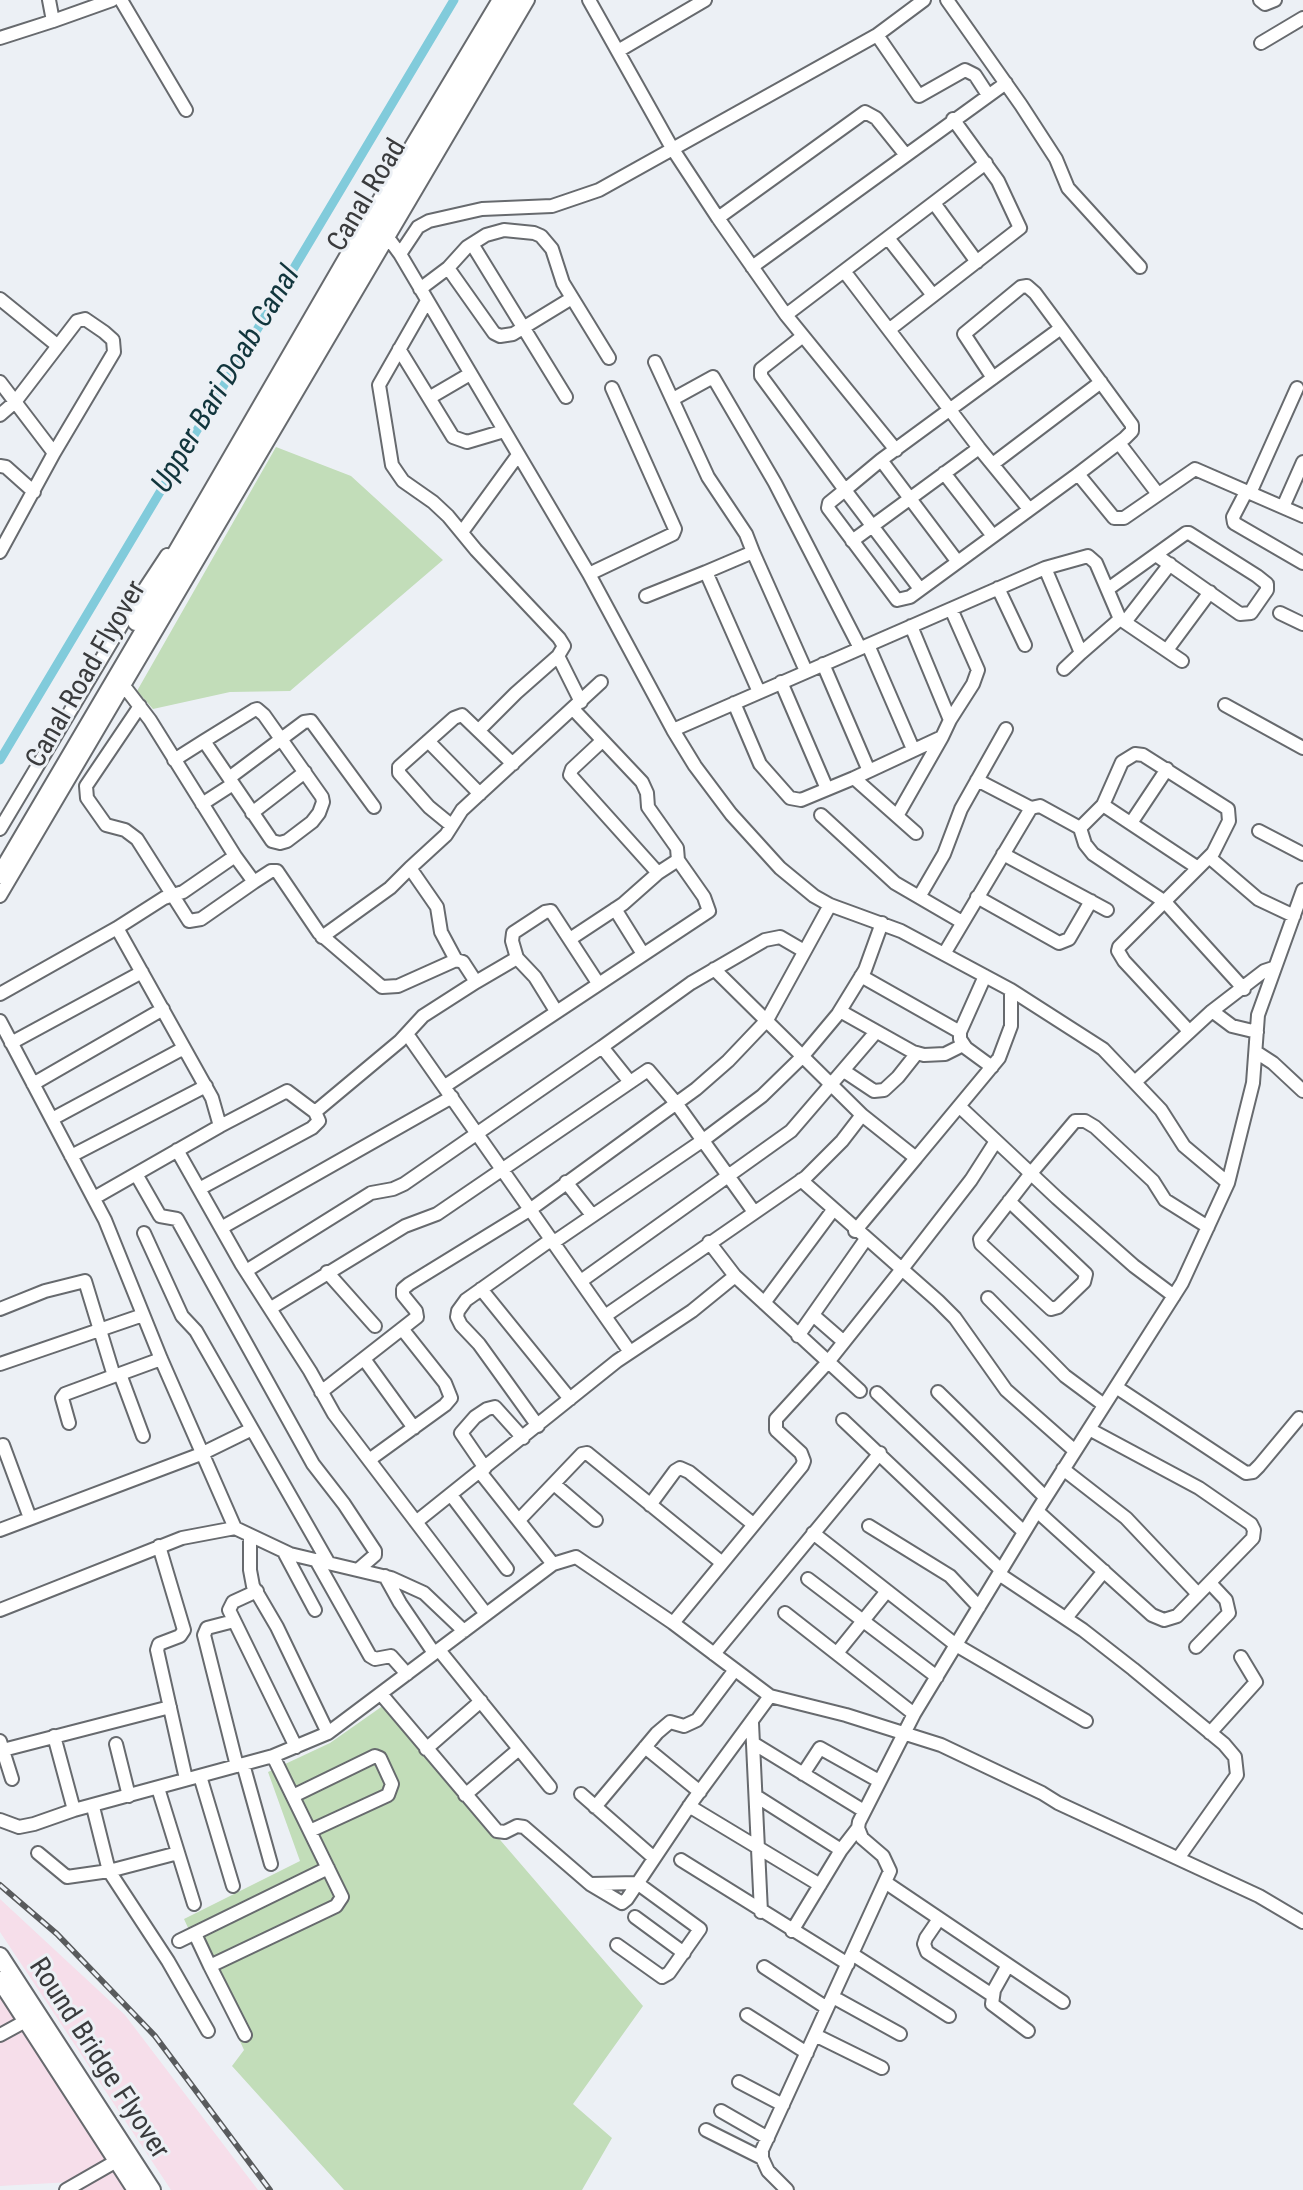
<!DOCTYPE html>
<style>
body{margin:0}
canvas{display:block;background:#ecf0f5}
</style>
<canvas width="1303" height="2190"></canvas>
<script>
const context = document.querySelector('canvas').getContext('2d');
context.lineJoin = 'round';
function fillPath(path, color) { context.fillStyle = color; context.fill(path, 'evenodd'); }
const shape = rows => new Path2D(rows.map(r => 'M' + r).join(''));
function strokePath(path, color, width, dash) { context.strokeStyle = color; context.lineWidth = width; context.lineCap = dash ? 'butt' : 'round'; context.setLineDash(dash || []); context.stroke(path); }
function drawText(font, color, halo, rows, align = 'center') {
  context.font = font + ' "Roboto Condensed",sans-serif'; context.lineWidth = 6; context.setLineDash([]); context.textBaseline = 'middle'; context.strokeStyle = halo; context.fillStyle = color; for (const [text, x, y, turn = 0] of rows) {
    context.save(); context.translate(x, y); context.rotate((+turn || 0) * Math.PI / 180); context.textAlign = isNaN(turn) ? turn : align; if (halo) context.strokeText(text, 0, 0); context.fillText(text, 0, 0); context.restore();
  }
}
fillPath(shape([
 [0,1899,125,2015,258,2190,171,2190,0,1932],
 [0,1993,128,2190,76,2190,71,2182,0,2186]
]), '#f6deea');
fillPath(shape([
 [276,447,351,476,443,560,290,691,230,692,153,709,137,691],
 [384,1705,643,2006,573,2104,612,2138,582,2190,344,2190,232,2066,244,2050,184,1919,300,1861,268,1772,330,1743]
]), '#c2ddb9');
strokePath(shape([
 [0,760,454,0]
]), '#81cbdb', 9);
const minor = shape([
 [49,0,53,21,112,0],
 [121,0,186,110],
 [589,0,672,148,718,218,786,315,896,450],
 [947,0,1021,105,1056,159,1068,188,1140,267],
 [1260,0,1265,4,1275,0],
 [877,35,919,96,965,70,975,75,988,95],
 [0,38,53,21],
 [1261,43,1303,18],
 [618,51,705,0],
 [934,203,977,262],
 [718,218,865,112,876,118,905,154],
 [375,226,389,239,400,254,589,574,673,730,695,766,731,814,780,868,814,896,830,905,901,931,1011,990,1103,1049,1161,1110,1184,1146,1228,1183],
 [888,238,932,294],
 [472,244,566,397],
 [400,254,418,227,429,221,482,209,552,206,599,190,877,35,924,0],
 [752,267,1006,83],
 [448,268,494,333,500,336,513,334,572,298],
 [844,271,979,448,1029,509],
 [420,289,448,268,467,247,486,235,504,230,534,233,541,236,552,249,563,283,609,358],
 [0,299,58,346],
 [427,301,379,385,392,465,403,481,433,502,448,516,476,550,559,638,564,646,558,656,581,702],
 [786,315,986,163],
 [890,329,1020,228,998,181,953,119],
 [803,336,761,369,761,376,845,490,829,503,828,508,897,600,910,597,1078,474,1125,438,1132,431,1132,425,1061,328,881,460,845,490,920,589],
 [399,349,453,437,467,442,504,431],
 [655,362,708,477,746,534,753,552,706,572,759,692],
 [993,378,964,334,1021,287,1027,286,1035,293,1061,328],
 [0,382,54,453,0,552],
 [429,398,470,374],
 [673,399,713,377,775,483,860,648],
 [0,415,15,402,77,321,85,319,104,332,113,340,114,352,54,453],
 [1119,443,1158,494],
 [881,460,957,561],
 [994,463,1101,382],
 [0,466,6,467,34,492],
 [944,473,993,536],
 [1078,474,1114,518,1124,518,1195,469,1303,516],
 [1246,492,1233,517,1234,523,1303,563],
 [1250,493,1297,388],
 [1283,507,1303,462],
 [462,532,518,455],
 [852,541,979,448],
 [753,552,806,671],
 [1045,568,1081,653,1064,669],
 [589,574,673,534,675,529,612,388],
 [998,588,1025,645],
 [1108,589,1186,533,1189,533,1257,576,1267,584,1267,590,1251,613,1240,614,1156,555],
 [646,596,706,572],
 [1280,613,1303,624],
 [1125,622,1170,564],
 [868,645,913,749],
 [1167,650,1210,592],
 [1081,653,1120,619],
 [823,664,869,771],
 [781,682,827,789],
 [734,703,760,764,790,798,801,800,854,778,942,737,950,720,911,626],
 [1225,705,1303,748],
 [140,706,86,786,87,798,106,825,125,830,137,839,189,921,201,919,254,882,235,856],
 [950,720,973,684,978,670,951,609],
 [479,730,516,693,558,656],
 [673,730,1045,568,1088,556,1096,563,1120,619,1182,661],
 [428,741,480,794],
 [602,741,572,769,570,775,658,873],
 [174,760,204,741,254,710,257,709,264,715,322,797,323,802,319,813,312,822,287,841,280,843,272,841,204,741],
 [229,778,304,722,311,721,374,807],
 [854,778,916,833],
 [977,780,1031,808],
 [202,804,233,784],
 [1103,805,1198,868],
 [252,813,305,772],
 [821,815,895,883,962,922],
 [897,816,942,737],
 [1131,823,1167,769],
 [451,825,429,807,399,773,399,767,454,718,462,715,513,764],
 [1080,828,1103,805,1122,762,1135,754,1143,755,1228,809,1229,821,1213,853,1119,947,1118,951,1124,961,1189,1031],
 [0,829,130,611,167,555],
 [1259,831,1303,854],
 [1003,854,1107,910],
 [1209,857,1258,899,1294,916],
 [0,896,528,0],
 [919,897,944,854,961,809,1006,729],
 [977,897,1059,943,1069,939,1091,901],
 [615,909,643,954],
 [117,928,164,898,183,892,235,856,150,720,124,686],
 [322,937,390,888,410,868],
 [570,939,623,904,658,873,678,860],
 [944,954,1031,808,1040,806,1080,828,1085,844,1093,854,1165,902,1244,989],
 [517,958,512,941,513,933,545,912,551,911,598,983],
 [456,960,441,932,437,907,410,868,446,835,462,810,601,682],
 [714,969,862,1115],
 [861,976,960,1032],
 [985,976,960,1032,960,1039,966,1048,992,1067],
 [476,982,517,958,535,977,556,1011],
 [0,994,117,928,212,1098,220,1126,94,1198],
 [840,1011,913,1052,924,1055,945,1054,963,1045],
 [1212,1011,1232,1026,1257,1032],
 [0,1021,105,1220,161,1359,235,1528,290,1554,391,1578,424,1593,464,1631],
 [407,1034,630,1352],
 [11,1043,142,972],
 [602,1047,691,983,765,940,780,937,804,951],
 [1256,1052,1273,1063,1303,1091],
 [844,1071,874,1091,884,1090,898,1077,917,1053],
 [1135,1082,1212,1011,1264,971,1273,968],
 [33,1084,163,1009],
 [445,1086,709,911,704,897,678,860,677,848,648,807,647,793,642,782,573,709],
 [960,1107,1057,1198,1134,1266,1174,1296],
 [52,1119,184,1048],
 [220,1126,287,1091,315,1112,400,1041,423,1016,476,982,463,962,456,960,398,986,382,987,319,933,277,871,271,871,254,882],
 [177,1150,242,1265,310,1371,334,1414,486,1614],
 [71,1156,206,1086],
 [136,1174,160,1216,177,1219,313,1464,344,1504,375,1551,375,1555,360,1568],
 [801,1180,938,1301,955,1318,1006,1390,1075,1451],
 [566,1182,592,1215],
 [199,1189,312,1128,319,1121,315,1112],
 [1009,1201,1086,1274,1084,1282,1058,1307,1051,1309,981,1244,980,1239,1032,1172,1075,1121,1085,1121,1095,1127,1153,1181,1165,1200,1208,1227],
 [221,1228,452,1097],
 [855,1231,916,1158],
 [144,1233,182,1316,196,1331,328,1562],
 [554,1242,702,1141,762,1096,802,1057,838,1014,865,970,882,923],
 [709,1242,735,1276,860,1391],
 [246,1271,371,1193,393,1189,404,1184,602,1047,630,1082],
 [327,1272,375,1326],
 [581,1281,791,1131,876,1032],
 [481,1289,570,1399],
 [988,1298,1065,1376,1104,1405],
 [764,1303,833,1210],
 [271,1308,405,1226,437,1214,648,1070,676,1103,754,1212],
 [0,1309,45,1291,85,1281,114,1376],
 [813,1315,844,1342],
 [605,1316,806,1177,842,1141,862,1115,916,1158,999,1058,1011,1026,1011,990],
 [798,1336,866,1239],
 [364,1359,414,1428],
 [0,1364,143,1315],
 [1116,1387,1246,1473,1253,1472,1259,1466,1299,1418],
 [321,1392,417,1317,416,1311,403,1295,403,1289,409,1284,531,1209,696,1089,728,1061,767,1020,830,905],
 [938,1392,1045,1497],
 [877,1393,1024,1532],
 [843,1420,1001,1570],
 [69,1423,62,1398,65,1394,119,1374],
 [538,1426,479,1344,461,1325,457,1317,458,1311,466,1300,552,1239],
 [143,1436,120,1374,161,1359],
 [0,1446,3,1445,30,1518],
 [369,1460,445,1405,451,1398,445,1383,403,1330],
 [485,1468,461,1433,475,1417,487,1409,495,1407,523,1438],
 [1063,1469,1126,1518,1198,1594],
 [480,1472,553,1564],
 [554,1484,596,1520],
 [451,1495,507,1569],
 [650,1505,675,1471,680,1468,689,1472,753,1524],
 [1037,1511,1152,1615,1164,1620,1177,1616,1253,1538,1254,1530,1251,1524,1199,1488,1089,1429],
 [519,1520,582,1454,587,1453,721,1562],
 [416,1522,617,1361,692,1311,735,1276],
 [869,1526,950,1576,979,1607],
 [0,1530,201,1454,250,1430],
 [813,1533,956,1645,1086,1721],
 [250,1536,250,1570,253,1586,277,1627,328,1733],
 [159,1546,184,1630,180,1636,159,1644,157,1650,186,1779],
 [284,1552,315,1610],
 [316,1560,370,1656,375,1659,391,1656,407,1674],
 [999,1574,1083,1630,1133,1669,1224,1744,1235,1757,1237,1775,1179,1857],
 [385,1576,400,1603,434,1653],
 [808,1579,937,1677],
 [257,1591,233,1602,229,1610,296,1747],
 [0,1610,182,1538,235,1528],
 [785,1613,914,1714],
 [1066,1618,1104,1571],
 [234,1621,207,1628,204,1635,237,1766],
 [673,1623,802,1466,804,1461,801,1453,776,1430,776,1419,828,1362,902,1269,971,1180,996,1141],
 [1196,1647,1229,1613,1226,1600,1210,1583],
 [439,1650,550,1787],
 [837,1653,887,1591],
 [714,1654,880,1453],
 [381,1694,497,1831,505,1832,517,1826,524,1827,590,1884,622,1903,627,1899,692,1802,770,1696],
 [752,1723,761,1912],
 [1210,1733,1256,1682,1241,1657],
 [54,1736,74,1810],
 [0,1741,12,1779],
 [753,1743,864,1811],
 [116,1744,129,1796],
 [645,1747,700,1792],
 [426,1749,481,1701],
 [3,1750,170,1707],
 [243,1764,271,1864],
 [803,1774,820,1748,879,1781],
 [200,1776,233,1886],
 [158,1788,194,1904],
 [581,1794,654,1858],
 [465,1795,519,1749],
 [293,1796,375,1756,380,1758,392,1784,388,1795,310,1831],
 [756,1796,841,1850],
 [689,1806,820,1885],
 [93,1807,109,1871,168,1961,208,2031],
 [595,1807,657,1733,670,1722,684,1726,697,1720,734,1671],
 [0,1820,19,1827,34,1824,74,1810,273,1756,328,1733,553,1564,576,1557,673,1623,770,1696,846,1715,941,1745,1042,1793,1058,1803,1259,1896,1303,1922],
 [38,1853,67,1877,109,1871,178,1853],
 [681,1860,848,1964],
 [885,1882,1063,2002],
 [590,1884,637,1883,700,1929,669,1973,662,1977,617,1945],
 [635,1917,684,1953],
 [939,1919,926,1938,924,1944,927,1952,992,1995],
 [792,1931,841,1850,858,1828],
 [195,1934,210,1966],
 [179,1941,328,1868],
 [852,1954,949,2016],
 [1008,1965,994,1990,992,2004,1028,2031],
 [764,1967,827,2008],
 [833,1997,900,2034],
 [747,2015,807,2053],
 [0,2035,22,2023],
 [245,2035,210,1966,336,1906,342,1897,273,1756],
 [815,2035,882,2068],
 [739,2082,783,2105],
 [721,2111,768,2138],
 [706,2130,762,2158],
 [66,2190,113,2163],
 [787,2190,768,2171,762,2158,762,2150,890,1871,883,1856,862,1838,858,1828,859,1822,914,1714,1037,1511,1182,1283,1228,1183,1253,1083,1258,1015,1303,890]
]);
const major = shape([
 [136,622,368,222,501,0],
 [0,875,515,0],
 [0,1956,152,2190],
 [0,1980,136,2190]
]);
strokePath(minor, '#676a6e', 16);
strokePath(major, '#676a6e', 20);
strokePath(minor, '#fff', 12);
strokePath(major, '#fff', 16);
const rail = shape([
 [0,1885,57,1934,155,2036,270,2190]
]);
strokePath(rail, '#595b5d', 6);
strokePath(rail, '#ecf0f5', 3, [9]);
drawText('28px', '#3a3b3d', '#ecf0f5', [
 ["Canal Road",368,196,-59],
 ["Canal Road Flyover",87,675,-60],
 ["Round Bridge Flyover",98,2059,57]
]);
drawText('italic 30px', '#11353c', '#ecf0f5', [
 ["Upper Bari Doab Canal",227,380,-59]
]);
</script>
